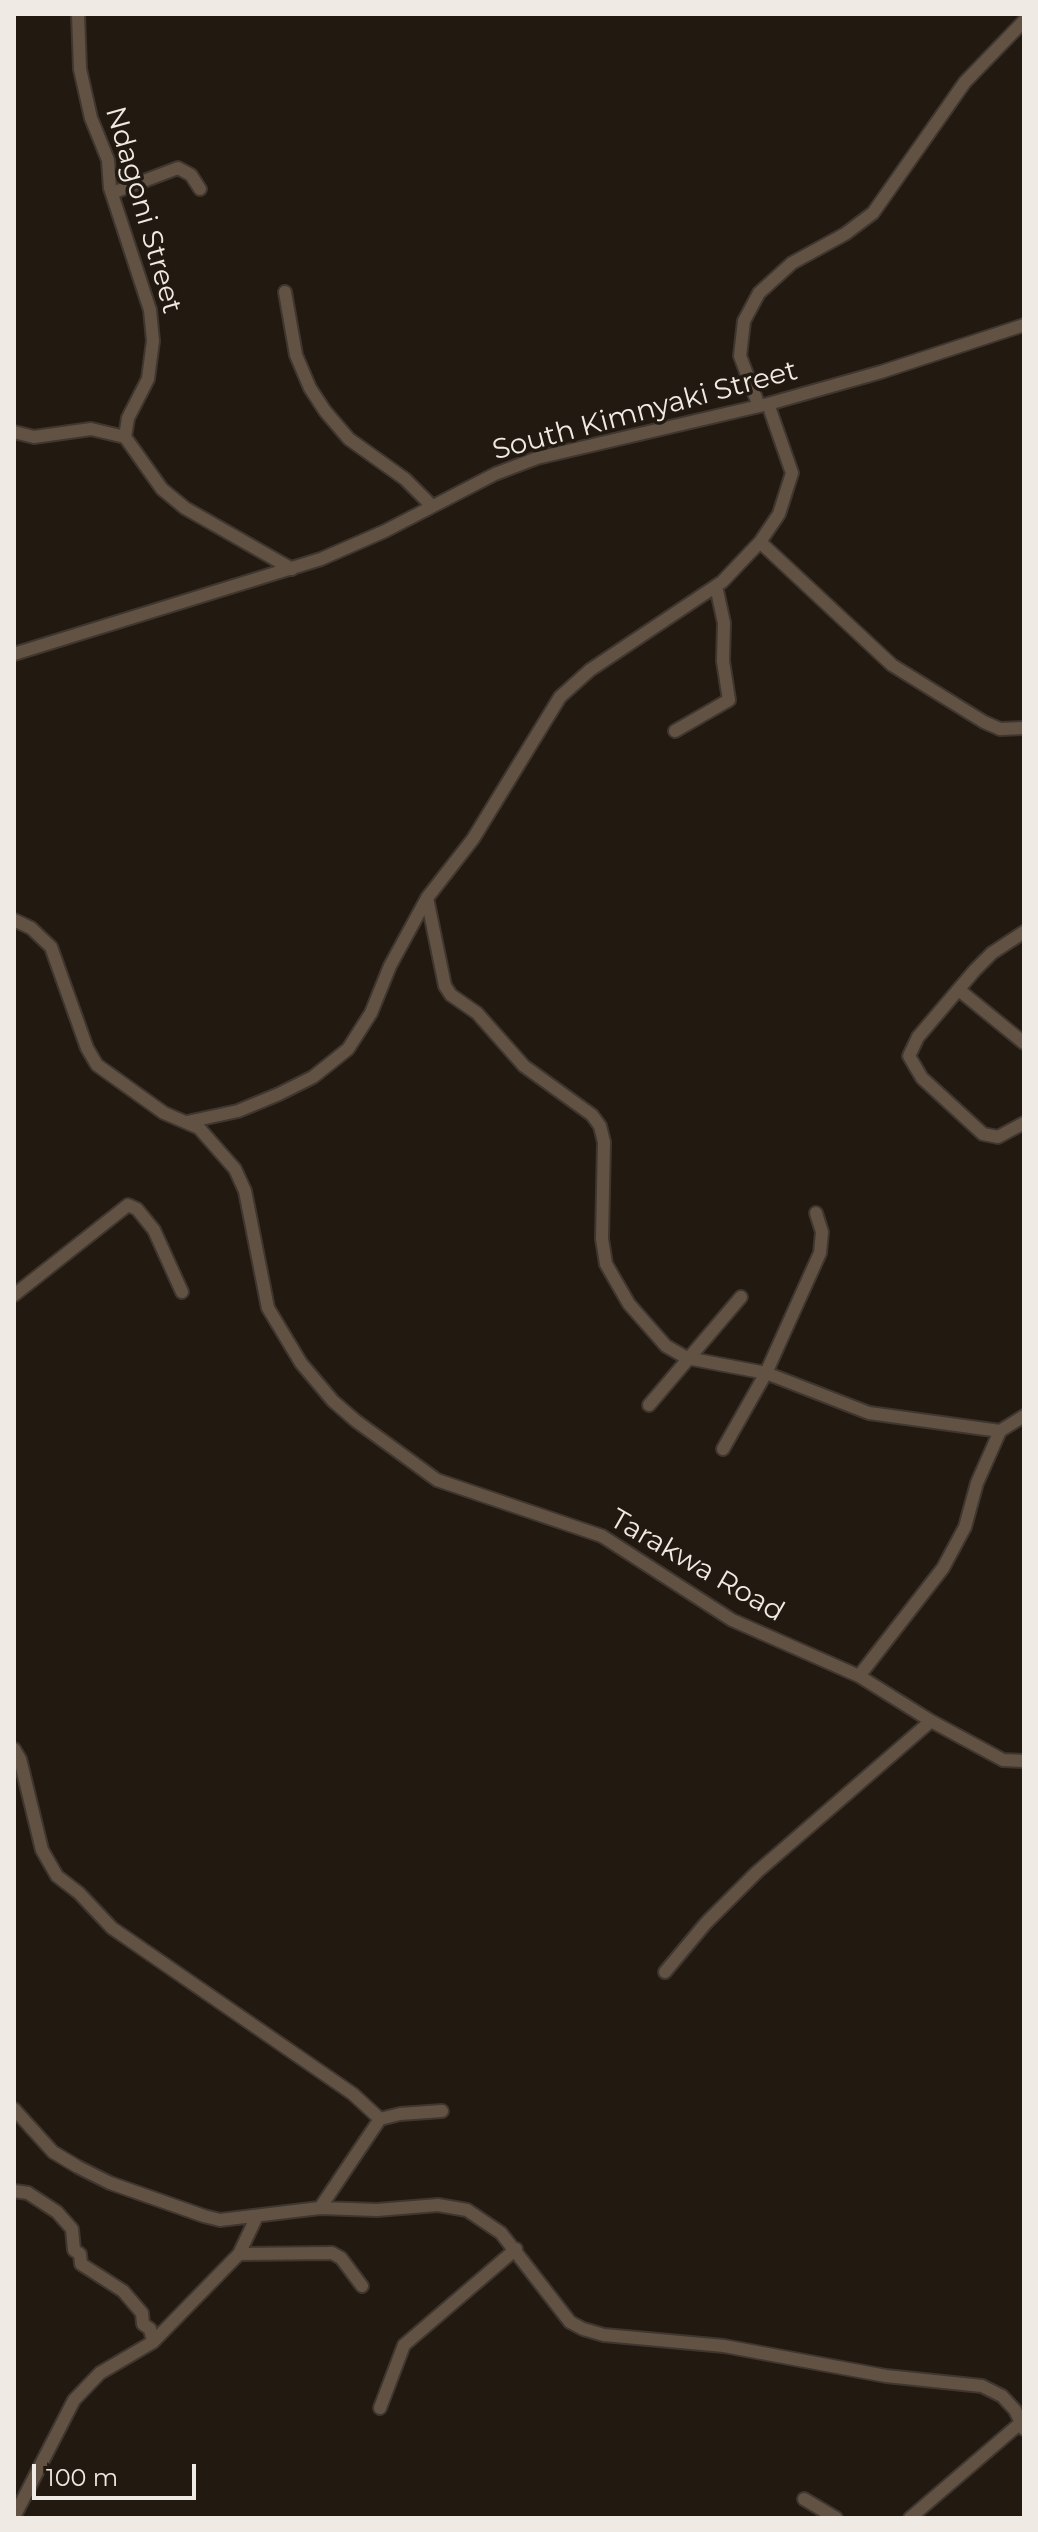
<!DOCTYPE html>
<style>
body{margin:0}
#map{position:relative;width:1038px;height:2532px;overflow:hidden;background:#221911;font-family:Montserrat,sans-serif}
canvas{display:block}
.frame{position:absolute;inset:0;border:16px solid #f0eae4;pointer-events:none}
.scale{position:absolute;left:32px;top:2464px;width:164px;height:36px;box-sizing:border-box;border:4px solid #f0eae4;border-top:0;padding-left:10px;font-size:24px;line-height:28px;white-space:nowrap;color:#f0eae4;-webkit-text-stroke:6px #221911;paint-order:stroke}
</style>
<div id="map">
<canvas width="1038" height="2532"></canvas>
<div class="frame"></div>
<div class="scale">100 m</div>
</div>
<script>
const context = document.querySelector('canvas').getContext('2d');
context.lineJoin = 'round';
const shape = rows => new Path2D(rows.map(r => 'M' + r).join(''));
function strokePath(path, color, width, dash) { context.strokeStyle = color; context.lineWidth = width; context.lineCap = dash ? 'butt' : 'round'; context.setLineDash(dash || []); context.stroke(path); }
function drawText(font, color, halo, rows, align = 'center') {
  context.font = font + ' Montserrat,sans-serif'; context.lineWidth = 7; context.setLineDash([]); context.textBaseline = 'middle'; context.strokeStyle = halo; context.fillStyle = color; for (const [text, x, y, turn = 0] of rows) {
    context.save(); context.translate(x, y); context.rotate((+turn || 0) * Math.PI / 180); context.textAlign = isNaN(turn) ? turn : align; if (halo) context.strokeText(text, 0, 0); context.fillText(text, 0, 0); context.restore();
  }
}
const minor = shape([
 [78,14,80,69,91,118,108,160,110,188,150,310,153,341,148,379,128,418,125,437,162,489,185,508,292,569],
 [112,193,178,168,191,175,200,189],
 [285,292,296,355,310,388,325,411,349,439,405,479,431,505],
 [759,406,740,356,744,321,759,293,792,263,845,234,873,213,965,82,1024,21],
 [14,432,34,437,91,429,125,437],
 [760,542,892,665,984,722,1000,729,1024,728],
 [14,654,321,559,385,531,495,474,537,458,768,404,881,372,1024,325],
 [675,731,729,700,723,661,724,623,716,586],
 [427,898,445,986,451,995,477,1013,524,1066,592,1115,600,1126,604,1142,602,1239,606,1264,629,1304,666,1346,687,1358,766,1373,869,1413,1000,1431],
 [14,920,31,928,51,947,87,1048,97,1065,164,1113,199,1128,235,1169,245,1191,268,1308,301,1363,333,1401,356,1421,437,1480,602,1536,732,1620,859,1676,931,1721,1003,1760,1024,1761],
 [1024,932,992,953,975,970,918,1037,909,1056,922,1078,983,1134,998,1137,1024,1123],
 [959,990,1024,1043],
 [187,1122,238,1111,279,1094,313,1077,348,1049,371,1013,390,966,427,898,473,839,560,697,590,670,722,582,760,542,779,514,792,473,768,404],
 [14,1295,128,1205,137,1209,154,1230,182,1292],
 [649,1405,741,1297],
 [723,1449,766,1373,820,1253,822,1232,816,1213],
 [859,1676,943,1568,965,1527,977,1483,1000,1431,1024,1416],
 [14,1749,20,1759,42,1850,57,1876,79,1893,112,1928,353,2094,380,2119],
 [665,1972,706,1923,757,1872,931,1721],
 [14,2109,53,2152,78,2167,110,2183,204,2216,220,2220,320,2208,377,2210,438,2205,467,2210,501,2233,570,2322,583,2329,604,2335,724,2346,886,2376,982,2386,1002,2396,1015,2410,1024,2429],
 [14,2191,28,2193,57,2212,72,2229,74,2250,80,2254,81,2264,123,2291,142,2313,143,2324,150,2329,153,2342],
 [320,2208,380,2119,400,2114,442,2111],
 [239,2254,332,2253,341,2258,362,2286],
 [380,2408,404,2345,516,2249],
 [804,2499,836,2518],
 [14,2517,74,2400,100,2373,153,2342,239,2254,257,2216],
 [910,2518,1024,2420]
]);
strokePath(minor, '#3f362f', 16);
strokePath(minor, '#625243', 12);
drawText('28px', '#f0eae4', '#221911', [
 ["Ndagoni Street",143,210,74],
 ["South Kimnyaki Street",645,411,-15],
 ["Tarakwa Road",697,1566,30]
]);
</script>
